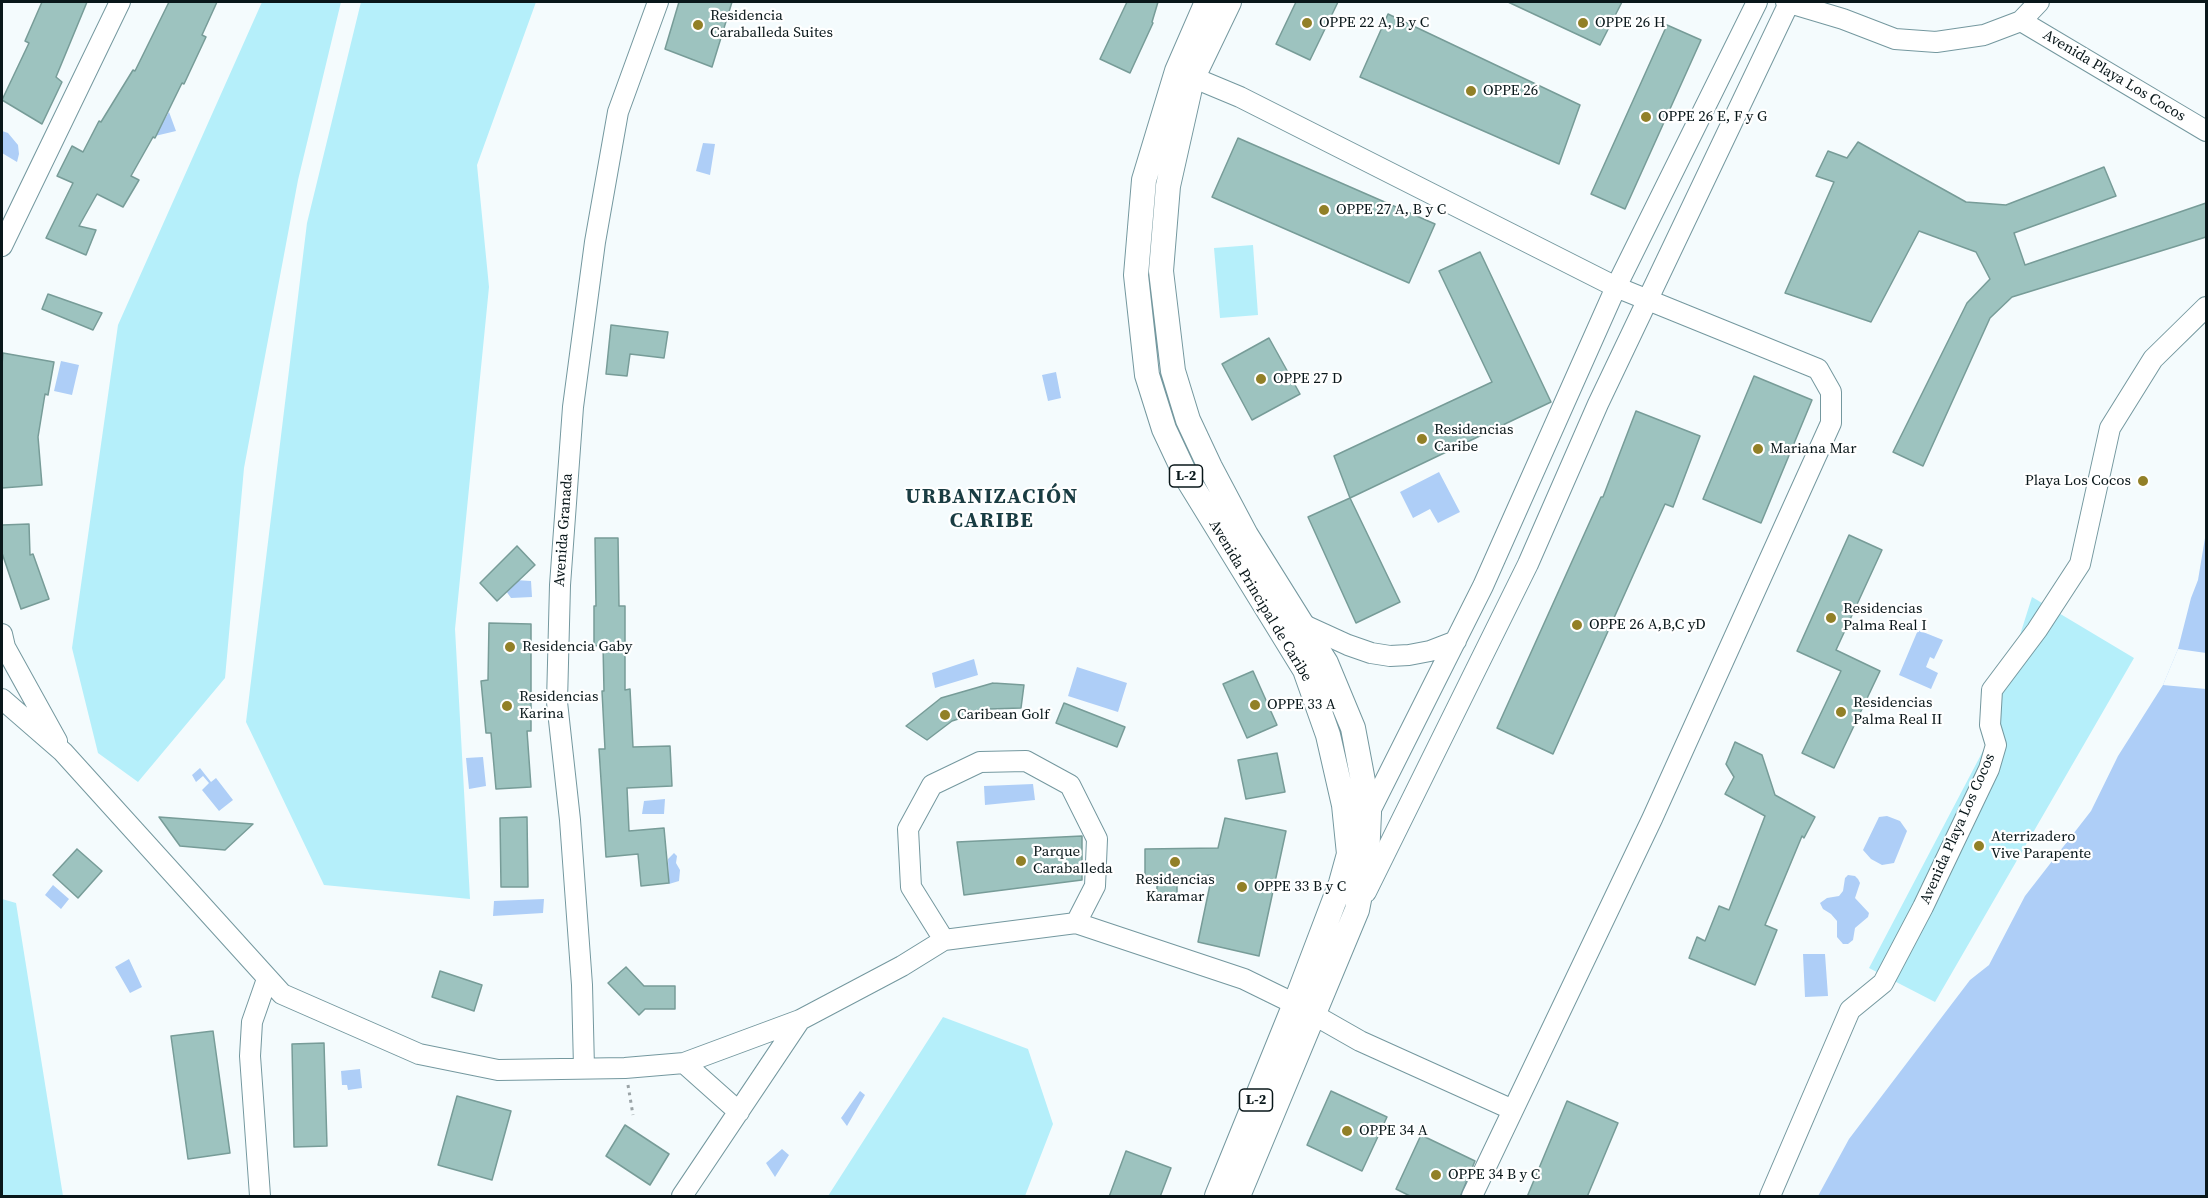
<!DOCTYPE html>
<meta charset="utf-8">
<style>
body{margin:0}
#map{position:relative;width:2208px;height:1198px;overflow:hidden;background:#f4fbfd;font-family:"Source Serif 4",serif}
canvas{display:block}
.frame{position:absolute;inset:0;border:3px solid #09171a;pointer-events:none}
</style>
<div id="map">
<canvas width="2208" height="1198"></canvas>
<div class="frame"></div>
</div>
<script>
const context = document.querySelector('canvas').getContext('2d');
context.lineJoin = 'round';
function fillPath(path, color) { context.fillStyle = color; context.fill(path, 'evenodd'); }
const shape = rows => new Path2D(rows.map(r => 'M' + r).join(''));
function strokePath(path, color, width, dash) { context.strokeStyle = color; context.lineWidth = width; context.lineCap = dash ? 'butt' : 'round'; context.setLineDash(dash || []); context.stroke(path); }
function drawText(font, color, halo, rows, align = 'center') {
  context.font = font + ' "Source Serif 4",serif'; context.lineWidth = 4.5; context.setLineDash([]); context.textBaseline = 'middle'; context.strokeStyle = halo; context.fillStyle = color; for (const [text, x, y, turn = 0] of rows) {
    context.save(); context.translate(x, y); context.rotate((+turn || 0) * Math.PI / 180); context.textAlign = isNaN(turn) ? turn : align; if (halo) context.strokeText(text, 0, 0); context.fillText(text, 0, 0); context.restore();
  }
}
fillPath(shape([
 [262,2,341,2,298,180,244,468,225,678,138,782,98,753,72,648,118,325],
 [361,2,536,2,477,165,489,287,455,629,470,899,324,885,246,722,307,223],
 [1253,245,1258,315,1220,318,1214,248],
 [2032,597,2134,658,1935,1002,1869,968,1984,749],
 [2,899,16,903,63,1196,2,1196],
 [943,1017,1028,1049,1053,1124,1025,1196,828,1196]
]), '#b5effa');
fillPath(shape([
 [169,112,176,131,155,136],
 [2,131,8,133,18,145,19,154,17,162,2,153],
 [703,143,715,144,710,175,696,171],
 [61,361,79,365,72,395,54,391],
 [1056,372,1061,398,1048,401,1042,375],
 [1439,472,1460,512,1438,523,1430,509,1413,518,1400,492],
 [2206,532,2206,1196,1818,1196,1849,1139,1970,980,1989,965,2025,896,2091,811,2118,756,2163,685,2178,649,2191,598,2198,580],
 [515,580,531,581,532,597,511,598,506,591],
 [1918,630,1943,640,1934,659,1930,657,1926,667,1938,673,1931,689,1899,675],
 [974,659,978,675,935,688,932,673],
 [1077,667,1127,683,1118,712,1068,696],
 [483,757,486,786,469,789,466,758],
 [200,768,211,782,216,778,233,800,219,811,202,790,209,783,203,776,196,782,192,775],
 [1033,784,1035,800,985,805,984,786],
 [665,799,664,814,642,814,644,801],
 [1887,816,1900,821,1907,831,1894,863,1882,865,1871,859,1863,850,1879,817],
 [674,853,677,856,676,863,680,870,679,881,669,884,668,859],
 [1848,875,1855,876,1858,879,1860,883,1855,898,1869,913,1868,917,1855,928,1853,940,1848,944,1843,944,1837,937,1837,921,1831,914,1823,909,1820,903,1827,898,1839,896,1843,891,1845,878],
 [53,885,69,899,61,909,45,895],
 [544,899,543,913,493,916,494,901],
 [1803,954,1825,954,1828,996,1805,997],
 [129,959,142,987,130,993,115,967],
 [360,1069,362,1088,348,1090,347,1085,342,1085,341,1071],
 [860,1091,865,1095,847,1126,841,1118],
 [782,1149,789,1155,775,1177,766,1163]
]), '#aecef7');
fillPath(shape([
 [2178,649,2206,653,2206,689,2163,685]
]), '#f4fbfd');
const building = shape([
 [42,2,87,2,56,77,62,82,42,124,2,100,29,43,25,41,42,2],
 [169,2,217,2,202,35,206,37,184,84,182,83,155,138,153,137,131,176,139,180,123,207,97,194,79,226,96,230,86,255,46,238,73,183,57,176,72,146,83,152,99,121,101,122,133,70,135,71,169,2],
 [679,2,732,2,712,67,665,49,679,2],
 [1127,2,1158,2,1152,22,1153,23,1130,73,1100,59,1127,2],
 [1296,2,1338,2,1310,60,1276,44,1296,2],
 [1508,2,1622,2,1600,45,1508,2],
 [1388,14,1580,105,1559,164,1360,77,1388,14],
 [1667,25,1701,40,1625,209,1591,194,1667,25],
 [1238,138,1435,224,1409,283,1212,197,1238,138],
 [1858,142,1966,202,2006,205,2104,167,2116,196,2014,233,2025,265,2206,203,2206,237,2012,297,1990,318,1923,466,1893,452,1967,303,1990,279,1976,252,1919,231,1871,322,1785,293,1834,182,1816,176,1828,151,1847,158,1858,142],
 [1480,252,1551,402,1350,498,1334,456,1492,382,1439,271,1480,252],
 [48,294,102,313,93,330,42,309,48,294],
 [611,325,668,332,664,358,630,354,627,376,606,374,611,325],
 [1269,338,1300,394,1252,420,1222,364,1269,338],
 [3,353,54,362,48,395,45,394,38,437,42,485,2,488,2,365,3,353],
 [1754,376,1812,400,1761,523,1703,499,1754,376],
 [1636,411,1700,436,1673,507,1665,504,1553,754,1497,728,1601,497,1603,497,1636,411],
 [1350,498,1400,602,1356,623,1308,517,1350,498],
 [29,524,30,555,33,554,49,599,21,609,2,553,2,525,29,524],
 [1849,535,1882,550,1836,650,1880,671,1834,768,1802,753,1841,671,1797,651,1849,535],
 [595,538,618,538,619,606,625,606,625,690,630,689,633,747,670,746,672,786,627,788,629,831,664,828,669,883,641,886,638,854,606,857,599,749,605,749,602,691,604,691,603,645,594,646,594,606,596,606,595,538],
 [517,546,535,565,497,601,480,583,517,546],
 [489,623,531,624,531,731,527,731,531,787,496,789,491,733,486,733,481,681,488,680,489,623],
 [1253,671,1277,725,1247,738,1223,684,1253,671],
 [993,683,1024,685,1021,708,989,709,952,721,927,740,906,726,941,698,993,683],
 [1064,703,1125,727,1117,747,1056,723,1064,703],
 [1735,742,1762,755,1775,795,1815,817,1804,838,1802,836,1765,925,1777,930,1755,985,1689,958,1697,937,1705,941,1719,906,1729,910,1765,816,1725,794,1734,777,1726,764,1735,742],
 [1277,753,1285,792,1246,799,1238,760,1277,753],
 [159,817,253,824,225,850,180,846,159,817],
 [527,817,528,887,501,887,500,818,527,817],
 [1225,818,1286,831,1259,956,1198,942,1212,875,1177,876,1177,895,1157,895,1157,879,1145,879,1145,849,1218,848,1225,818],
 [1082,836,1082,880,964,895,957,842,1082,836],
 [77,849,102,871,78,898,53,875,77,849],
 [626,967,644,986,675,986,675,1009,645,1009,639,1015,608,983,626,967],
 [440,971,482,985,474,1011,432,997,440,971],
 [213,1031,230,1153,188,1159,171,1036,213,1031],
 [324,1043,327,1146,294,1147,292,1044,324,1043],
 [1331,1091,1387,1117,1362,1171,1307,1145,1331,1091],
 [457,1096,511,1111,492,1180,438,1165,457,1096],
 [1567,1101,1618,1123,1587,1197,1527,1197,1567,1101],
 [625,1125,669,1154,650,1185,606,1156,625,1125],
 [1421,1135,1475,1161,1460,1197,1412,1197,1396,1189,1421,1135],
 [1126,1151,1171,1168,1160,1197,1109,1197,1126,1151]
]);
fillPath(building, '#9dc3bf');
strokePath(building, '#779c98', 1.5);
const minor = shape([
 [1786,2,1843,19,1895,39,1936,42,1984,35,2021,21,2039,2],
 [2021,21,2206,131],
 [1180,72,1240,97,1616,287,1818,369,1831,392,1831,423,1652,819,1472,1196],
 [2,246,120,2],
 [1302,624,1348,645,1371,653,1390,656,1409,655,1430,651,1456,641],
 [2,634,5,647,57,741],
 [2,699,63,752,282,994,419,1054,498,1070,625,1068,684,1063,800,1020,902,966,944,940,1076,923,1244,979,1295,1004,1360,1041,1513,1110],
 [1366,819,1483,586,1616,287,1757,2],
 [1366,892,1528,564,1598,404,1789,3],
 [944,940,911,887,908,829,932,785,980,762,1026,761,1070,785,1097,839,1095,886,1076,923],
 [684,1063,739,1112],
 [584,1068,582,985,570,820,557,702,560,585,573,407,595,242,618,112,658,2],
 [260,1196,250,1056,252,1022,267,979],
 [682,1196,800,1020],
 [1770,1196,1850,1010,1883,983,1923,907,1989,769,1996,745,1990,725,1992,690,2037,630,2080,564,2110,428,2153,359,2206,307]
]);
const major = shape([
 [1207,2,1177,71,1144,180,1136,275,1147,375,1164,429,1187,478,1305,670,1328,735,1344,805,1349,854,1341,883,1295,1004,1217,1196],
 [1229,2,1192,79,1168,186,1161,271,1173,371,1188,420,1210,467,1246,535,1326,663,1353,728,1369,813,1367,859,1357,910,1238,1196]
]);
strokePath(minor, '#74989f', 22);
strokePath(major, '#74989f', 26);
strokePath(shape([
 [628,1085,633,1115]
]), '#9aa3a6', 3, [3, 4.5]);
strokePath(minor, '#fff', 20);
strokePath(major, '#fff', 24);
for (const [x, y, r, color] of [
 [1307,23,6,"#928027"],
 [1583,23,6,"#928027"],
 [698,25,6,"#928027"],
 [1471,91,6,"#928027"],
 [1646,117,6,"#928027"],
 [1324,210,6,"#928027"],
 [1261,379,6,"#928027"],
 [1422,439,6,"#928027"],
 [1758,449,6,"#928027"],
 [2143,481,6,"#928027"],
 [1831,618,6,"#928027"],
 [1577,625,6,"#928027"],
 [510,647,6,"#928027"],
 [1255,705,6,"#928027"],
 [507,706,6,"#928027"],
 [1841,712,6,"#928027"],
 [945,715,6,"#928027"],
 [1979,846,6,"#928027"],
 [1021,861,6,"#928027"],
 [1175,862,6,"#928027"],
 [1242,887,6,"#928027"],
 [1347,1131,6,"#928027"],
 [1436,1175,6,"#928027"]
]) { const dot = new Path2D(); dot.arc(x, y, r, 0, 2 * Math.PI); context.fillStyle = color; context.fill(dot); strokePath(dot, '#fff', 2); }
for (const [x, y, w] of [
 [1186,476,33],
 [1256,1100,33]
]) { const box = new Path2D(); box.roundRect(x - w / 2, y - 11, w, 22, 4.5); context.fillStyle = '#fff'; context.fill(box); strokePath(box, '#09171a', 1.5); }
drawText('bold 14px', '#09171a', null, [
 ["L-2",1186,476],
 ["L-2",1256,1100]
]);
drawText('15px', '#09171a', '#fff', [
 ["Residencia",710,16],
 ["Caraballeda Suites",710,33],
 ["OPPE 22 A, B y C",1319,23],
 ["OPPE 26 H",1595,23],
 ["OPPE 26",1483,91],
 ["OPPE 26 E, F y G",1658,117],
 ["OPPE 27 A, B y C",1336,210],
 ["OPPE 27 D",1273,379],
 ["Residencias",1434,430],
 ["Caribe",1434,447],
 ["Mariana Mar",1770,449],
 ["Playa Los Cocos",2131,481,"right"],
 ["Residencias",1843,609],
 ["Palma Real I",1843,626],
 ["OPPE 26 A,B,C yD",1589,625],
 ["Residencia Gaby",522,647],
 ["Residencias",519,697],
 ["Karina",519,714],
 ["Residencias",1853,703],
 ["Palma Real II",1853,720],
 ["OPPE 33 A",1267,705],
 ["Caribean Golf",957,715],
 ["Aterrizadero",1991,837],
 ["Vive Parapente",1991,854],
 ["Parque",1033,852],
 ["Caraballeda",1033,869],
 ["Residencias",1175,880,"center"],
 ["Karamar",1175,897,"center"],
 ["OPPE 33 B y C",1254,887],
 ["OPPE 34 A",1359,1131],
 ["OPPE 34 B y C",1448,1175]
], 'left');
drawText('15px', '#09171a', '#fff', [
 ["Avenida Playa Los Cocos",2114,76,31],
 ["Avenida Granada",564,530,-86],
 ["Avenida Principal de Caribe",1260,601,59],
 ["Avenida Playa Los Cocos",1958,829,-66]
]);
context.letterSpacing = '1.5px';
drawText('bold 21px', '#193c42', '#fff', [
 ["URBANIZACIÓN",992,498],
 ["CARIBE",992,522]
]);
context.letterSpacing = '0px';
</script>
